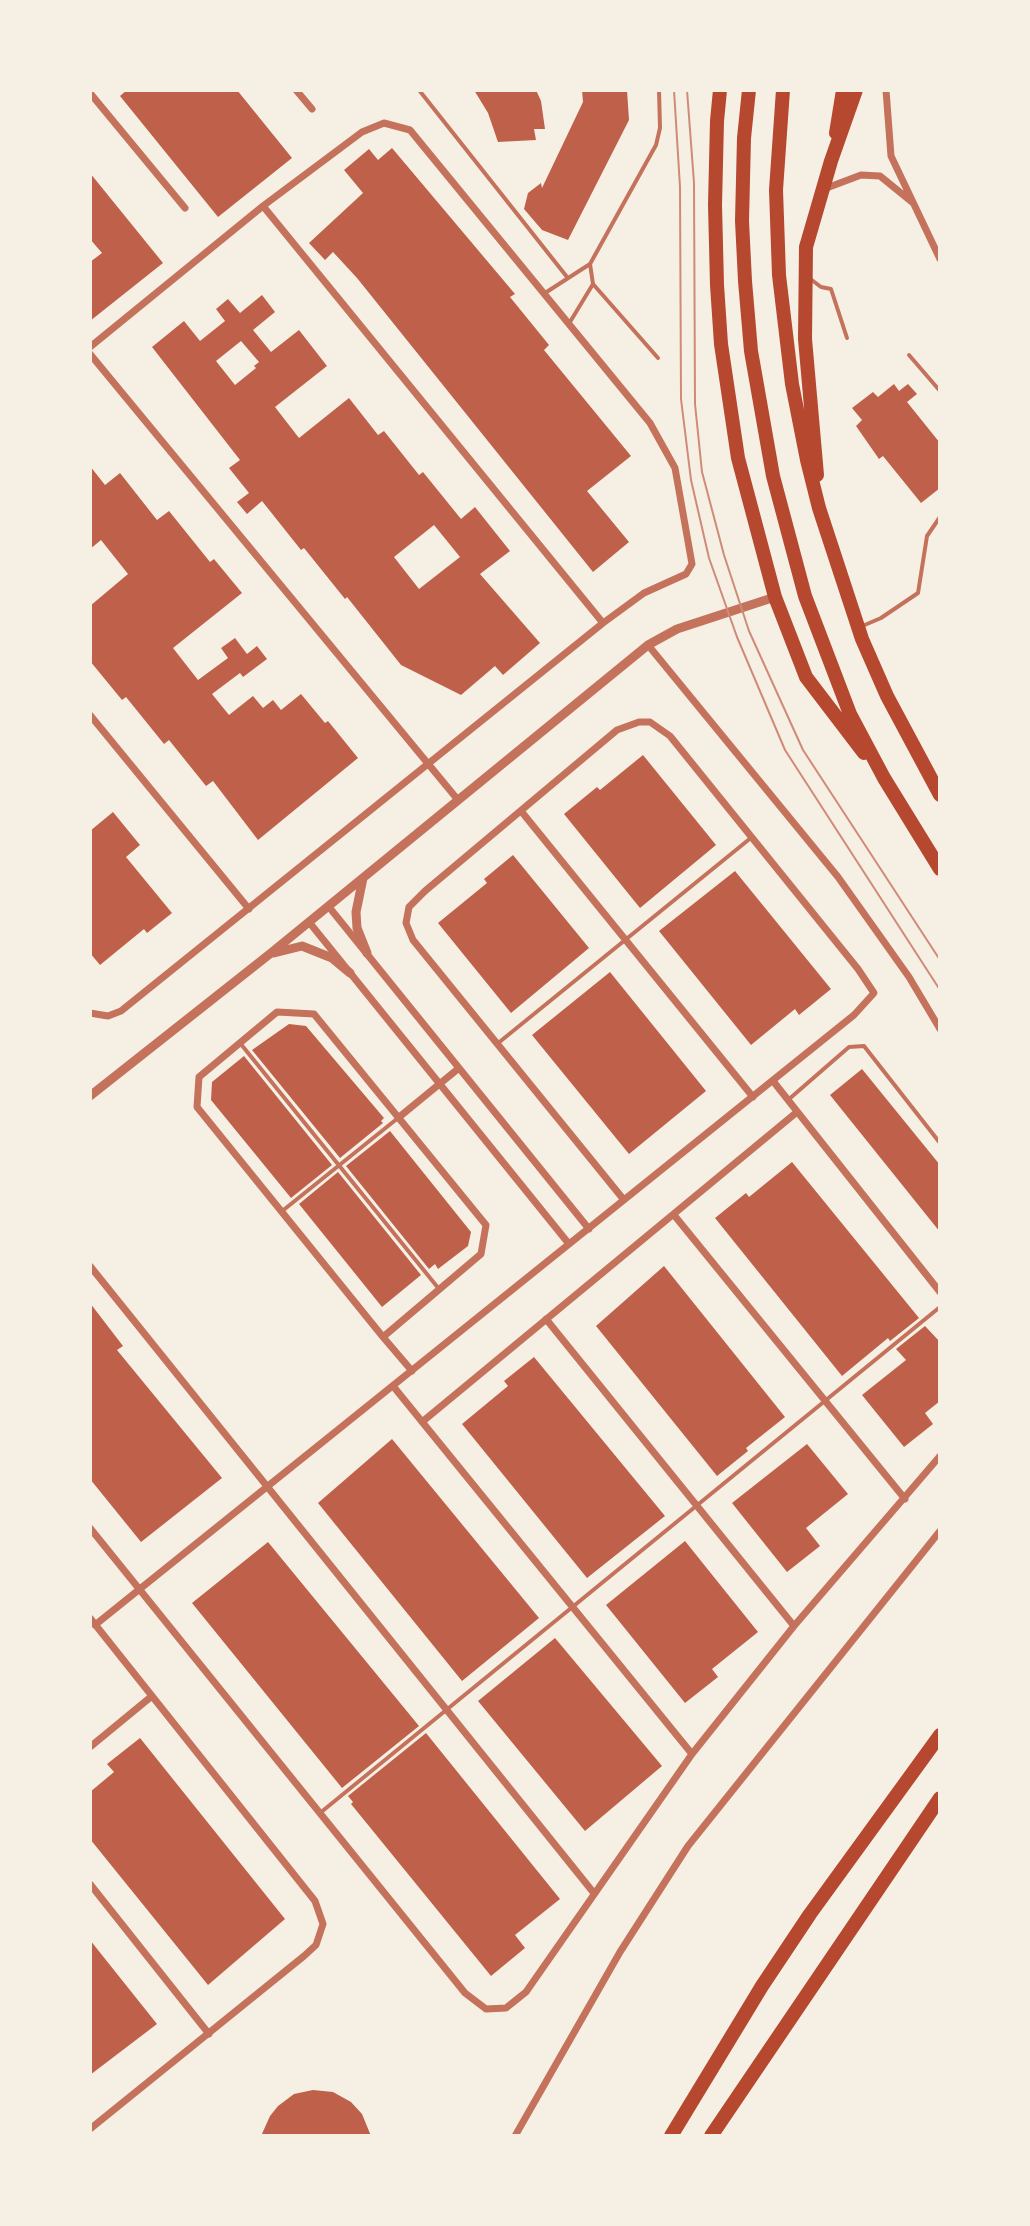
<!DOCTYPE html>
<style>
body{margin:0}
#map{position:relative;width:1030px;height:2226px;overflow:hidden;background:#f6efe4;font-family:"Crimson Pro",serif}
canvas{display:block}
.frame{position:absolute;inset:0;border:92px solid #f6efe4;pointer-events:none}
</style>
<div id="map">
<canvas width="1030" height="2226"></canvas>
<div class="frame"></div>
</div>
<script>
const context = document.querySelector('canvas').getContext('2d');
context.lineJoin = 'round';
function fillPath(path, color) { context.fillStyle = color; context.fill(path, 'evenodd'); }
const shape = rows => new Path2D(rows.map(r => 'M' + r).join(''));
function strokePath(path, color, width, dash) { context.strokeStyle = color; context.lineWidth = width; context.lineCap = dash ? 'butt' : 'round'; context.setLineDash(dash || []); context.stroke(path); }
fillPath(shape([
 [127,90,237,90,292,158,218,217,120,96],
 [474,90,536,90,541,101,545,129,534,129,536,140,498,142,488,113],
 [582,90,627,90,629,120,568,240,542,230,524,209,528,193,541,183,542,188,583,102],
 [392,148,515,294,510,297,549,345,544,350,631,456,587,491,629,542,593,572,357,278,333,252,325,260,309,243,363,193,344,170,369,149,378,160],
 [90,173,163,263,90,321,90,262,102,253,90,239],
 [262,295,275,312,253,330,271,352,299,330,327,366,275,407,299,438,349,398,378,435,384,431,419,475,423,472,461,519,475,507,510,551,480,574,540,643,503,675,495,666,461,695,401,665,347,597,345,599,304,548,301,550,262,501,247,514,237,502,249,493,229,468,240,460,152,347,184,321,200,341,225,321,216,309,228,299,240,313],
 [241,341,259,362,254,366,256,368,235,385,216,361],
 [434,525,460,557,419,589,394,557],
 [894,384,899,391,908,384,917,394,907,402,940,443,940,488,921,503,883,456,879,459,856,426,862,420,852,408,873,392,878,397],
 [90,466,105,485,120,473,157,520,169,511,210,562,214,559,242,593,173,648,198,680,228,658,221,648,235,638,247,654,257,646,267,659,243,677,240,673,212,694,229,715,253,696,263,708,273,700,281,710,301,694,325,723,328,721,358,758,258,840,213,781,206,786,169,740,164,744,126,697,122,700,90,661,90,606,128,574,101,540,90,549],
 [643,755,716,845,640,908,564,814,597,787,600,790],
 [113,812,140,845,126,857,172,913,147,933,144,929,100,965,90,953,90,831],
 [513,855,589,948,511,1013,438,923,487,883,484,879],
 [735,871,831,989,799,1015,795,1009,751,1045,659,931],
 [610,972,706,1091,629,1154,532,1035],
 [289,1024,306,1026,384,1118,381,1121,383,1123,340,1158,252,1050],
 [244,1056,332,1165,291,1198,211,1100,212,1082],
 [862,1069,940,1165,940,1232,830,1095],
 [390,1131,471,1232,468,1246,438,1269,435,1264,429,1269,346,1166],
 [792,1162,919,1318,890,1341,888,1338,842,1376,715,1218,746,1193,749,1197],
 [338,1172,421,1275,382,1307,299,1204],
 [664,1266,785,1417,746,1448,748,1451,717,1476,596,1326],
 [90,1303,123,1346,117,1350,222,1478,141,1542,90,1479],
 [925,1326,940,1342,940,1401,925,1413,933,1424,904,1447,862,1395,906,1360,896,1349],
 [534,1357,665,1516,587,1578,462,1424,508,1386,504,1381],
 [392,1439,539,1618,462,1681,318,1503],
 [807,1444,848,1494,806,1528,820,1546,787,1572,732,1503],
 [685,1541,758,1632,712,1669,718,1677,685,1703,606,1605],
 [268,1542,419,1726,342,1788,192,1603],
 [555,1638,662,1766,585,1831,478,1701],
 [426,1733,560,1899,515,1935,525,1948,491,1976,351,1804,353,1802,348,1796],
 [140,1738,285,1919,208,1985,90,1839,90,1792,114,1772,107,1764],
 [90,1940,157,2024,90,2075],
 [313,2090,333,2092,351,2102,362,2114,371,2136,261,2136,270,2116,278,2106,294,2094]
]), '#bf614a');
strokePath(shape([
 [419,90,567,277],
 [809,278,821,287,831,289,847,338],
 [593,284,658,358],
 [545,293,590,264,656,145,660,128,659,90],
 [570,322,593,284,590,264],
 [909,355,940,391],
 [860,627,881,618,918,593,927,536,940,517],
 [240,1043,439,1289],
 [497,1044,752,837],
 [788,1100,849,1047,864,1046,940,1143],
 [281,1212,398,1118],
 [320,1813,940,1307]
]), '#c5725c', 4);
strokePath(shape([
 [296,90,312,109],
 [886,90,891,156,940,259],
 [90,93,185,208],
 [824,189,861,175,880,176,912,202],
 [263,206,603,623],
 [90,347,263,206,362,132,384,123,410,130,650,423,675,468,692,564,686,574,644,593,603,623,121,1011,108,1016,90,1013],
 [90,354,458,800],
 [648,645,838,877,909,977,940,1029],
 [90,715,249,909],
 [521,811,753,1097],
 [329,907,589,1229],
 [309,922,569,1244],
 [773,1081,940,1292],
 [398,1118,459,1068],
 [674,1215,905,1499],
 [90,1266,593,1892],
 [546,1319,794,1626],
 [383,1337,481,1254,486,1225,314,1014,277,1012,199,1077,197,1107,383,1337,412,1371],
 [393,1386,692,1754],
 [422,1422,797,1112],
 [90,1528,465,1993,486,2009,506,2008,526,1992,692,1754,794,1626,940,1456],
 [90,1618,315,1901,323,1924,316,1945,304,1956,90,2129],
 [95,1625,854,1015,874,993,858,969,670,736,650,722,639,722,617,730,425,891,409,907,406,923,413,940,624,1200],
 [90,1747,152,1696],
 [90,1884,209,2034],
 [515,2136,620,1952,688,1846,940,1531]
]), '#c5725c', 7);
strokePath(shape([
 [363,878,356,912,357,928,367,953],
 [274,953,302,946,332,958,350,973],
 [90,1096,271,953,648,645,677,629,775,597]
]), '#c5725c', 9);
strokePath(shape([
 [720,90,717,121,715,205,717,285,721,344,738,458,775,597,806,677,864,753],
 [749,90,744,138,742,221,745,281,751,351,773,476,805,596,850,714,884,778,940,869],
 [783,90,776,190,779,275,792,384,807,460,819,508,862,639,887,696,940,795],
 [836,133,843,90],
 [817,475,805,339,806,247,831,161,856,90],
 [671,2136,762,1986,810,1914,940,1735],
 [711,2136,940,1798]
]), '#b5482f', 14);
strokePath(shape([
 [674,90,680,187,681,399,691,480,709,558,737,637,785,750,940,990],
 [687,90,694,183,695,404,702,472,724,555,749,631,803,750,940,960]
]), '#cf8b77', 2);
</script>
